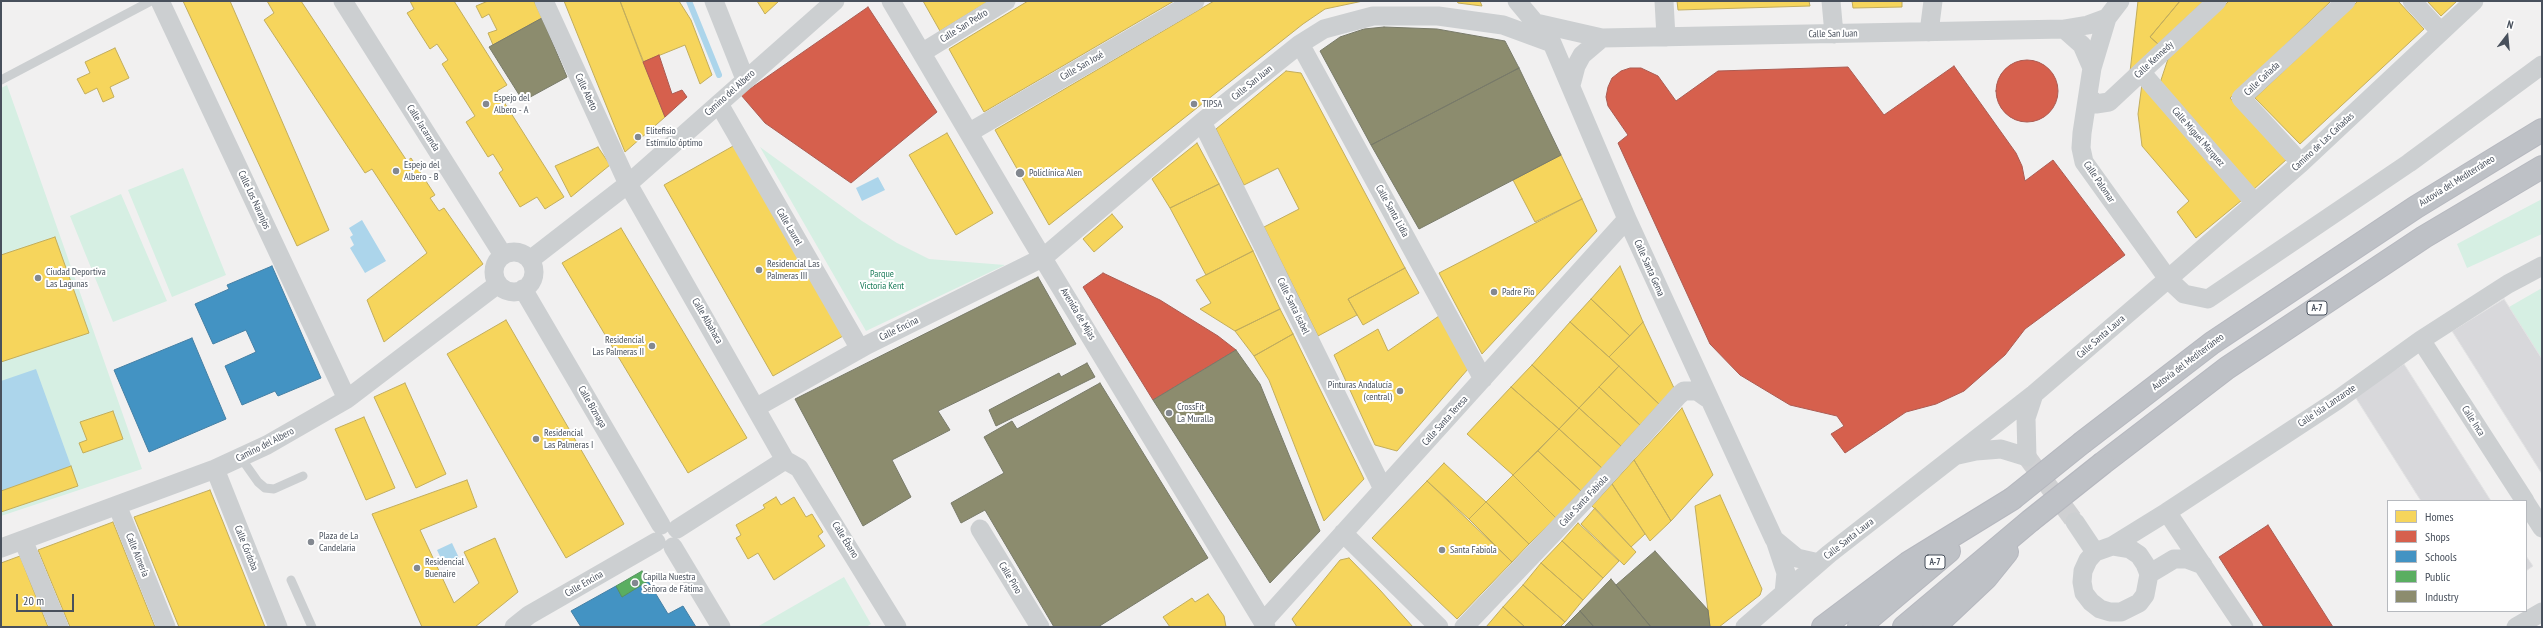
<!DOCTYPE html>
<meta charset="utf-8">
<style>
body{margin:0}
#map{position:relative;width:2543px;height:628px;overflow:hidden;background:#f1f0f0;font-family:"PT Sans Narrow",sans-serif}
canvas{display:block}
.frame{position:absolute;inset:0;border:2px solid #48505c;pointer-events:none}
.legend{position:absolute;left:2387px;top:500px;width:140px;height:112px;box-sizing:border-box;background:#fff;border:1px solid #b6b9be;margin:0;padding:5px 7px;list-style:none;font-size:12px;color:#48505c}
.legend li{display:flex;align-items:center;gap:8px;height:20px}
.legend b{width:20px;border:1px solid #b6b9be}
.north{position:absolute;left:2487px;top:16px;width:40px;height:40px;-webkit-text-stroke:3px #fff;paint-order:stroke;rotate:16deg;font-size:11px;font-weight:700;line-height:16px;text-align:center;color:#48505c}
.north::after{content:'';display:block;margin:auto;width:14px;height:18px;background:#48505c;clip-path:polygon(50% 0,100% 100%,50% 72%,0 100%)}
.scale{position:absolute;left:16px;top:594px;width:58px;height:18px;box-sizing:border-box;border:2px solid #48505c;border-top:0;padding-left:5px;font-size:12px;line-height:14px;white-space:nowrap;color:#48505c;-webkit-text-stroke:3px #fff;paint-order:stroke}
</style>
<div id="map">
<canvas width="2543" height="628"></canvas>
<div class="frame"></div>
<ul class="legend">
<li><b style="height:11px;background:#f6d55c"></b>Homes</li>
<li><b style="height:11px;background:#d6604d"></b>Shops</li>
<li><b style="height:11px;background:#4393c3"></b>Schools</li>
<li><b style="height:11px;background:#5aae61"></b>Public</li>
<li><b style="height:11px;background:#8c8c6e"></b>Industry</li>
</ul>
<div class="north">N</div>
<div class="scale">20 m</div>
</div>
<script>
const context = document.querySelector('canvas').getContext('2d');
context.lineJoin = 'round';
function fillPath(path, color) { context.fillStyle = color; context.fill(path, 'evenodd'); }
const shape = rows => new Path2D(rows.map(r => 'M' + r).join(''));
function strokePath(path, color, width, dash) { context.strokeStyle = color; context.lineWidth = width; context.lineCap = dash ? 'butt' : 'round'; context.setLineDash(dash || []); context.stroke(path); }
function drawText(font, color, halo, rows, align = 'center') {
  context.font = font + ' "PT Sans Narrow",sans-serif'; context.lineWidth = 4; context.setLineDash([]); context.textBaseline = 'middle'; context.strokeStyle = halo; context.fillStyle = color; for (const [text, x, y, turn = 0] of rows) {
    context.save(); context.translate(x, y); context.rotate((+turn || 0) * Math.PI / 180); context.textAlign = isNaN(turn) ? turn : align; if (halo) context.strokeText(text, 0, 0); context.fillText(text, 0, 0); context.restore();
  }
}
fillPath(shape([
 [7,85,142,469,1,516,1,88],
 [760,147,862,221,897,243,929,259,1005,265,866,331],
 [183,168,226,275,172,297,128,190],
 [121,194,167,301,113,322,70,216],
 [2542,199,2542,234,2467,268,2457,244],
 [2542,288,2542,359,2509,307],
 [844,577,871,624,866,627,757,627]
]), '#d6efe3');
fillPath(shape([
 [878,177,885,190,862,201,856,188],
 [362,220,386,261,365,273,350,248,354,245,350,237,353,235,349,228],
 [36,369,71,466,1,491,1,381],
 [452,543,460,560,445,567,437,550]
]), '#acd5eb');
const homes = shape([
 [183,1,230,1,329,230,297,246,183,1],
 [267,1,301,1,407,161,411,158,422,175,435,195,430,198,439,211,444,208,483,264,384,342,367,300,427,253,372,169,365,173,264,20,274,13,267,1],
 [410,1,454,1,507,85,497,91,564,197,545,209,537,197,520,207,499,173,503,170,493,154,488,157,466,122,475,116,442,64,448,60,437,44,430,49,407,13,414,9,410,1],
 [488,1,534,1,542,18,493,45,488,33,497,30,489,14,482,18,476,6,488,1],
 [564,1,620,1,665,117,625,152,564,1],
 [620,1,679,1,691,20,712,75,700,84,685,45,643,62,620,1],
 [757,1,779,1,765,14,757,1],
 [923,1,989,1,940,31,923,1],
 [1028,1,1174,1,984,112,949,49,1028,1],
 [1214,1,1363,1,1325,9,1303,24,1049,225,995,130,1214,1],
 [1457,1,1480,1,1482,6,1458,3,1457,1],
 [1677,1,1809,1,1810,6,1678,10,1677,1],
 [1852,1,1902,1,1902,7,1853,8,1852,1],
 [2138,1,2180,1,2150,37,2158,44,2130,72,2138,1],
 [2180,1,2204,1,2158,44,2150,37,2180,1],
 [2229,1,2331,1,2230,98,2287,159,2253,190,2160,83,2169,56,2229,1],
 [2358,1,2398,1,2424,29,2300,144,2255,98,2358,1],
 [2427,1,2457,1,2441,16,2427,1],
 [115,48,129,78,110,87,114,97,103,102,97,88,85,94,77,79,90,73,85,62,115,48],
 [1286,71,1301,73,1405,268,1348,299,1357,315,1318,336,1264,227,1299,209,1278,168,1244,185,1216,129,1286,71],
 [2142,84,2242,200,2196,238,2177,212,2189,201,2142,146,2138,114,2142,84],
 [947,133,993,213,956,235,909,155,947,133],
 [1197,143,1219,184,1170,208,1152,179,1197,143],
 [735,145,843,336,773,376,664,185,735,145],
 [598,147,610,165,571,197,555,166,598,147],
 [1561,155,1582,199,1535,222,1513,180,1561,155],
 [1219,184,1253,251,1206,275,1170,208,1219,184],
 [1582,199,1597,231,1482,354,1439,273,1582,199],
 [1112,214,1123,227,1094,252,1083,239,1112,214],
 [621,228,747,438,688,473,562,263,621,228],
 [55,237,89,333,1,362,1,255,55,237],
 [1253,251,1280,309,1235,331,1200,309,1211,303,1196,280,1253,251],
 [1620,266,1643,322,1630,336,1591,299,1620,266],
 [1405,268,1419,293,1363,325,1348,299,1405,268],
 [1591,299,1630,336,1609,357,1570,322,1591,299],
 [1280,309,1293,334,1254,356,1235,331,1280,309],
 [1439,316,1468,369,1397,451,1375,445,1334,355,1378,329,1388,351,1439,316],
 [506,320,624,524,566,558,447,354,506,320],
 [1570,322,1619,366,1579,408,1532,365,1570,322],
 [1643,322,1674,388,1659,404,1609,357,1643,322],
 [1293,334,1364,479,1324,521,1269,380,1254,356,1293,334],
 [1532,365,1579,408,1559,429,1511,387,1532,365],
 [1619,366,1659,404,1640,425,1599,387,1619,366],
 [405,383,446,474,416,488,374,397,405,383],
 [1511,387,1559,429,1513,475,1467,434,1511,387],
 [1599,387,1640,425,1621,446,1579,408,1599,387],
 [1579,408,1621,446,1602,468,1559,429,1579,408],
 [1682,408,1713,475,1671,521,1634,460,1682,408],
 [113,411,123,439,83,453,79,443,87,440,80,422,113,411],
 [364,417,395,488,366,500,335,429,364,417],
 [1559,429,1602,468,1581,491,1538,451,1559,429],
 [1538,451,1581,491,1556,518,1513,475,1538,451],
 [1634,460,1671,521,1650,541,1612,484,1634,460],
 [1444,463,1486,502,1469,519,1427,481,1444,463],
 [71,466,78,486,1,512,1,491,71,466],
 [1513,475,1556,518,1529,544,1486,502,1513,475],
 [467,480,477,507,420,530,454,603,479,583,464,552,495,538,518,592,475,627,422,627,372,514,467,480],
 [1427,481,1512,562,1457,619,1372,538,1427,481],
 [1612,484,1645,534,1631,547,1592,506,1612,484],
 [210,490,223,522,265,627,179,627,134,517,210,490],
 [1720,495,1762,589,1760,595,1719,627,1710,627,1695,506,1720,495],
 [776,497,781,505,794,497,806,517,812,514,823,532,818,536,825,546,774,580,758,553,748,559,736,538,741,535,736,525,765,508,763,505,776,497],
 [1486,502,1529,544,1512,562,1469,519,1486,502],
 [1595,508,1636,552,1624,565,1581,524,1595,508],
 [113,522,155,627,70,627,38,550,113,522],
 [1578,523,1619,561,1603,578,1562,541,1578,523],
 [1562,541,1603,578,1583,600,1541,563,1562,541],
 [20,556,48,627,1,627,1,563,20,556],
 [1349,558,1380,590,1413,627,1297,627,1292,619,1340,560,1349,558],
 [1541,563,1583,600,1565,622,1523,585,1541,563],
 [1523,585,1565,622,1560,627,1525,627,1503,607,1523,585],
 [1208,594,1224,616,1226,627,1170,627,1163,617,1192,598,1195,602,1208,594],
 [1503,607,1525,627,1486,627,1503,607]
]);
fillPath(homes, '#f6d55c');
strokePath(homes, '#c2ad5c', 1);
const shops = shape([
 [868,7,937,112,851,183,765,123,741,95,868,7],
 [659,55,672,94,682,90,687,97,665,117,643,62,659,55],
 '1996 91a31 31 0 1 1 62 0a31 31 0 1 1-62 0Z',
 [1954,66,2016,153,2022,166,2025,181,2053,160,2125,255,2025,329,2005,355,1964,391,1936,404,1906,412,1845,453,1831,434,1844,426,1837,416,1790,405,1740,375,1710,344,1618,143,1628,135,1608,106,1606,97,1608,87,1612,78,1621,71,1630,68,1641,68,1658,76,1676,101,1718,71,1848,67,1884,115,1954,66],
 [1103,273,1160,300,1218,336,1236,350,1153,400,1083,287,1103,273],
 [2268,525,2333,627,2264,627,2219,557,2268,525]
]);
fillPath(shops, '#d6604d');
strokePath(shops, '#ab5b52', 1);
const schools = shape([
 [272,266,321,378,278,396,275,391,242,405,225,366,256,352,246,330,213,344,195,304,229,289,227,285,272,266],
 [192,338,226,419,149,452,114,370,192,338],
 [648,581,668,614,683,606,696,627,581,627,571,611,616,586,622,597,648,581]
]);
fillPath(schools, '#4393c3');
strokePath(schools, '#447fa4', 1);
const public = shape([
 [642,571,648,581,622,597,616,586,642,571]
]);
fillPath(public, '#5aae61');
strokePath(public, '#559260', 1);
const industry = shape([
 [542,18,567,77,523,101,489,47,542,18],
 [1384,27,1437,29,1505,41,1519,68,1371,145,1320,51,1340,37,1364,29,1384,27],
 [1519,68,1561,155,1419,229,1371,145,1519,68],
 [1038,277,1076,344,938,411,950,430,892,460,911,497,863,526,795,399,1038,277],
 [1236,350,1260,384,1320,531,1270,583,1153,400,1236,350],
 [1087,363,1095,377,996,426,989,410,1059,373,1061,377,1087,363],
 [1100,383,1208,558,1098,627,1054,627,985,510,961,523,951,503,1004,473,984,437,1012,421,1017,429,1100,383],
 [1655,551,1708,610,1710,627,1651,627,1616,585,1655,551],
 [1611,579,1651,627,1594,627,1580,611,1611,579],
 [1580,611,1594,627,1564,627,1580,611]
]);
fillPath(industry, '#8c8c6e');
strokePath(industry, '#787a69', 1);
strokePath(shape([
 [689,1,719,75]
]), '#acd5eb', 6);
const building = shape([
 [2504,299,2542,359,2542,474,2452,331,2504,299],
 [2404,364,2491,501,2421,501,2354,395,2404,364],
 [2526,556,2533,566,2526,571,2526,556]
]);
fillPath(building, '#d8d8db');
strokePath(building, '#e2e2e3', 1);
strokePath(shape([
 [2027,457,2075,522]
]), '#cfd0d2', 19, [19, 10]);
const highway = shape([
 [2083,442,2212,343,2416,207,2542,130],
 [2103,463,2227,368,2424,237,2542,167],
 [1823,627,1908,563,2012,499],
 [1859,627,1949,551],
 [1904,627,2030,521],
 [1934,627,1986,578,2007,552]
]);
strokePath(highway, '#b6b8bf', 24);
strokePath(shape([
 [1,80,151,1],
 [241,458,258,482,265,488,274,489,303,476],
 [291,580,312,627]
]), '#cccfd1', 9);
strokePath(shape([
 [160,1,347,399],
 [343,1,503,255],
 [544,1,628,184,785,460],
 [714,1,745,79],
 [891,1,1030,237,1266,627],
 [1517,1,1552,43,1627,219,1774,539,1797,558,1819,563],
 [1664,1,1666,37],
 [1831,1,1834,34],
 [2412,1,2441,32],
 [2107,18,2092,68,2082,133,2081,148,2084,162,2168,279,2184,294,2208,299,2409,163,2542,65],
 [1536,23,1602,38,2064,29,2088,25,2107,18,2120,1],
 [2064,29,2082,45,2092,68],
 [1929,32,1933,1],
 [1300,44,1483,379],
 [923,52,1006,1],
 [2141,72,2255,203],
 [1571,85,1576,66,1582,55,1602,38],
 [2088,96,2096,104,2109,102,2217,1],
 [719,104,860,349],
 [1202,122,1383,489],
 [970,132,1195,1],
 [2301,163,2241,98,2346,1],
 '494 272a20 20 0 1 1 40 0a20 20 0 1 1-40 0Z',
 [530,260,628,184,835,1],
 [523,289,661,525],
 [2421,340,2525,501],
 [757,407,867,345,1044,257,1202,122,1300,44,1324,29,1373,16,1438,16,1503,25,1552,43],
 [1958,455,1976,451,2001,449,2027,457,2026,418,2034,394],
 [785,460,799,468,897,627],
 [215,469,278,627],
 [2526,503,2542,528],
 [117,505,166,627],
 [2167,512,2244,627],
 [2075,522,2095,552],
 [677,529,785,460],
 [980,529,1040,627],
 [1343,533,1439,627],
 [23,540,59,627],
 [1775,540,1786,573,1784,593],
 [2112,546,2130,549,2139,555,2145,564,2149,574,2145,595,2139,603,2121,612,2110,612,2100,609,2091,602,2084,593,2082,582,2083,571,2088,560,2095,552,2112,546,2167,512,2336,401,2421,340,2508,284,2542,266],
 [673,547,721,627],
 [1,548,215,469,267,445,347,399,498,284],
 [2149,574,2174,559,2187,559,2203,565],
 [1263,622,1627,219],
 [514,627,529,615,656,542],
 [1464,627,1584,501,1679,395,1684,391,1697,391,1707,398],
 [1745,627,1829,554,2034,394,2168,279,2301,163,2474,1],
 [2516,627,2542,612]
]), '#cccfd1', 19);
strokePath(highway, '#bec1c6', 22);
const highwayBridge = shape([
 [2012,499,2083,442],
 [2030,521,2103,463]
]);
strokePath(highwayBridge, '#b6b8bf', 24, []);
strokePath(highwayBridge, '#bec1c6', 22);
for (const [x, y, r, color] of [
 [486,104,4,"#838890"],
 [1194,104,4,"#838890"],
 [638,137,4,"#838890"],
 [396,171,4,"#838890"],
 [1020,173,5,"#838890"],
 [759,270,4,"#838890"],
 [38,278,4,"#838890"],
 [1494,292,4,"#838890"],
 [652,346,4,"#838890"],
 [1400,391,4,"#838890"],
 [1169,413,4,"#838890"],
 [536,439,4,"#838890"],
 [311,542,4,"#838890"],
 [1442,550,4,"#838890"],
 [417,568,4,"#838890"],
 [635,583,4,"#838890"]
]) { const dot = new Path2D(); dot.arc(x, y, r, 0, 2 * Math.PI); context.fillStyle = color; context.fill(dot); strokePath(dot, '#fff', 1.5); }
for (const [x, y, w] of [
 [2317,308,20],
 [1935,562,20]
]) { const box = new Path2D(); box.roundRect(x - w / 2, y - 7, w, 14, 3); context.fillStyle = '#fff'; context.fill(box); strokePath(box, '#48505c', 1); }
drawText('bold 9px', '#48505c', null, [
 ["A-7",2317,308],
 ["A-7",1935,562]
]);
drawText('10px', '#48505c', '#fff', [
 ["Calle San Pedro",964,26,-32],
 ["Calle San Juan",1833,34,-1],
 ["Calle Kennedy",2154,60,-43],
 ["Calle San José",1082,66,-30],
 ["Calle Cañada",2262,79,-43],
 ["Calle San Juan",1252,83,-39],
 ["Calle Abeto",586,92,65],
 ["Camino del Albero",730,93,-42],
 ["Calle Jacaranda",423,128,58],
 ["Calle Miguel Marquez",2198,137,49],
 ["Camino de Las Cañadas",2323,142,-43],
 ["Autovía del Mediterráneo",2457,181,-32],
 ["Calle Palomar",2099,182,56],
 ["Calle Los Naranjos",254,200,65],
 ["Calle Santa Lidia",1392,211,61],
 ["Calle Laurel",789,227,60],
 ["Calle Santa Gema",1649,268,66],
 ["Calle Santa Isabel",1293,306,64],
 ["Avenida de Mijas",1078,314,59],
 ["Calle Albahaca",707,321,60],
 ["Calle Encina",899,329,-26],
 ["Calle Santa Laura",2101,337,-41],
 ["Autovía del Mediterráneo",2188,362,-37],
 ["Calle Isla Lanzarote",2327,406,-34],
 ["Calle Biznaga",592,407,60],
 ["Calle Santa Teresa",1445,421,-48],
 ["Calle Inca",2473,421,57],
 ["Camino del Albero",265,445,-27],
 ["Calle Santa Fabiola",1584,501,-47],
 ["Calle Santa Laura",1849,539,-38],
 ["Calle Ébano",845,540,58],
 ["Calle Córdoba",246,548,68],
 ["Calle Almería",137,555,68],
 ["Calle Pino",1010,578,59],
 ["Calle Encina",584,584,-30]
]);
drawText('10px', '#48505c', '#fff', [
 ["Espejo del",494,98],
 ["Albero - A",494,110],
 ["TIPSA",1202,104],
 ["Elitefisio",646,131],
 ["Estímulo óptimo",646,143],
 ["Espejo del",404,165],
 ["Albero - B",404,177],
 ["Policlínica Alen",1029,173],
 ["Residencial Las",767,264],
 ["Palmeras III",767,276],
 ["Ciudad Deportiva",46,272],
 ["Las Lagunas",46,284],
 ["Padre Pio",1502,292],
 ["Residencial",644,340,"right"],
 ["Las Palmeras II",644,352,"right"],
 ["Pinturas Andalucía",1392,385,"right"],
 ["(central)",1392,397,"right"],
 ["CrossFit",1177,407],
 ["La Muralla",1177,419],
 ["Residencial",544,433],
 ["Las Palmeras I",544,445],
 ["Plaza de La",319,536],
 ["Candelaria",319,548],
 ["Santa Fabiola",1450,550],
 ["Residencial",425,562],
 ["Buenaire",425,574],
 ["Capilla Nuestra",643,577],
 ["Señora de Fátima",643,589]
], 'left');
drawText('10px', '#1a7c59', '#fff', [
 ["Parque",882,274],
 ["Victoria Kent",882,286]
]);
</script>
